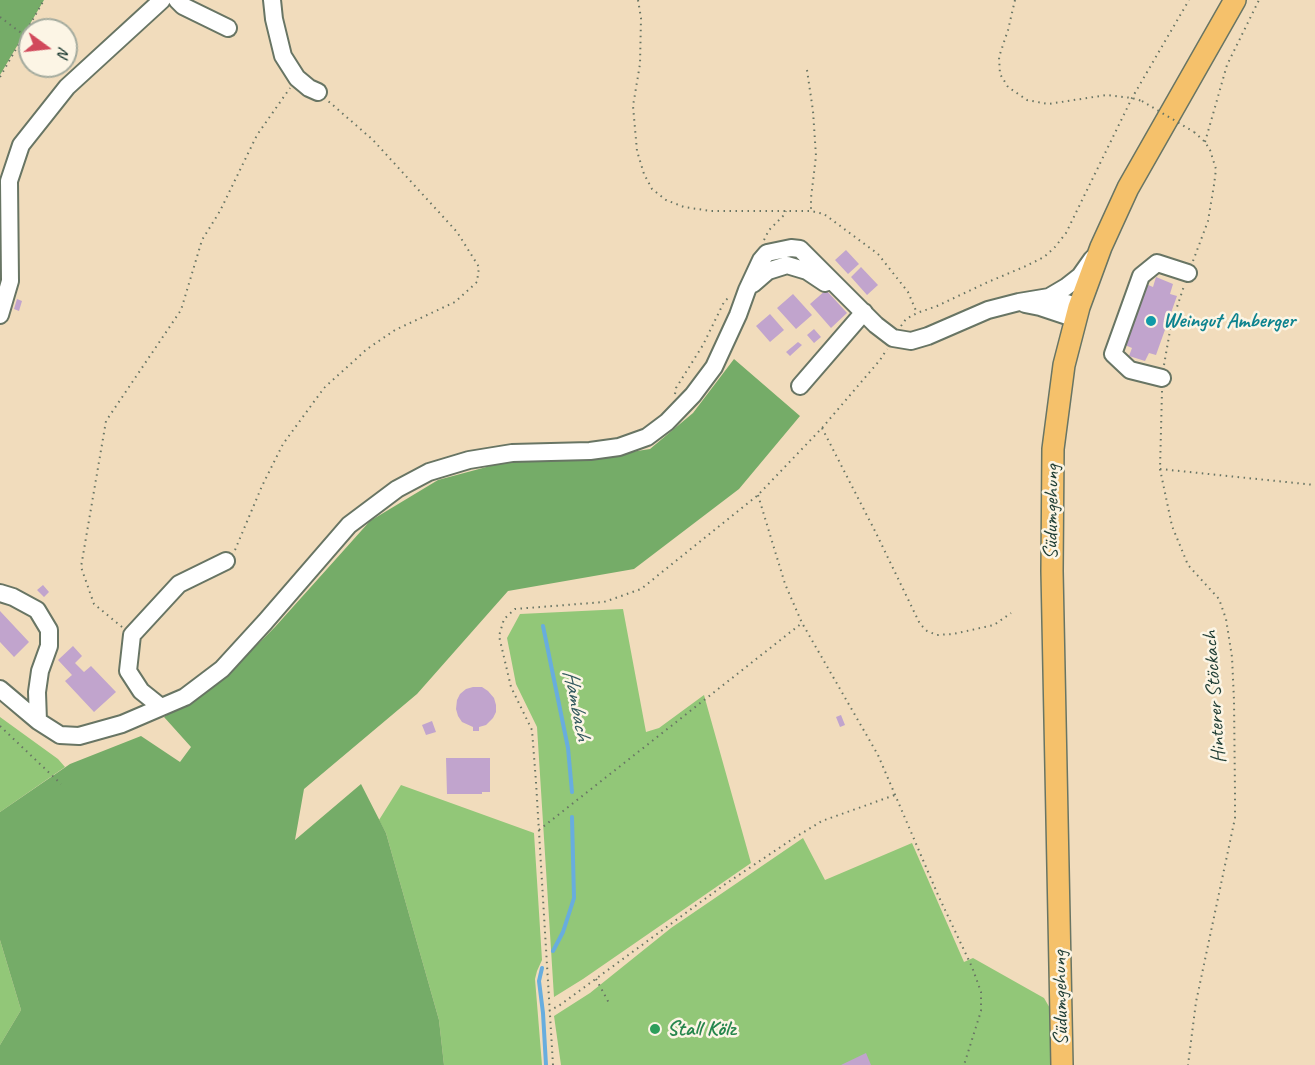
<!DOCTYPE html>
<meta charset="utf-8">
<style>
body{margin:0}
#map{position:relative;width:1315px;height:1065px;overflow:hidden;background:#f1dcbc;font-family:Caveat,sans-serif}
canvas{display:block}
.north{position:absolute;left:18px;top:18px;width:60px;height:60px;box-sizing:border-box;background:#fcf5e5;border:2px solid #a4ab9e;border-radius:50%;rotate:105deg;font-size:16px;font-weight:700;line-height:24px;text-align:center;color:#1f3d34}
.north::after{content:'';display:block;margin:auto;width:21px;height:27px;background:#d1495b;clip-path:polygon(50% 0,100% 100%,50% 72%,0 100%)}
</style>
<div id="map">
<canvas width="1315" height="1065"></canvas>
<div class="north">N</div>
</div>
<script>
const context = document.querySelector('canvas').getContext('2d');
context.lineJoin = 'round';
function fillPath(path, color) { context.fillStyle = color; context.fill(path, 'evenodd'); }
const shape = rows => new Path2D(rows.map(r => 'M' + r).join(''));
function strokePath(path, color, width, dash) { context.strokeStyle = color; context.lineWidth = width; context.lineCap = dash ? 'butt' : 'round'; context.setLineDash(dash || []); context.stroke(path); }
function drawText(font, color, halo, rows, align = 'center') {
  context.font = font + ' Caveat,sans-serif'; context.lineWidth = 5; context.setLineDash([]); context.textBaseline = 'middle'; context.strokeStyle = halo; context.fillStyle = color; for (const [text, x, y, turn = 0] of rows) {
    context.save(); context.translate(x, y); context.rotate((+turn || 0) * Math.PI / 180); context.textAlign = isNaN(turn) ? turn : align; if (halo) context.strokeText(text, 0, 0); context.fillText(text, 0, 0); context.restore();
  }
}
fillPath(shape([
 [623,609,646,732,659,728,704,695,751,863,583,979,554,997,537,727,516,684,507,638,520,614],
 [0,717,58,759,65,767,0,812],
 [401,785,534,833,542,960,537,971,535,979,542,1065,444,1065,439,1020,386,833,379,820],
 [803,838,825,880,912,843,964,962,973,958,1044,998,1051,1010,1050,1065,561,1065,554,1016,590,993,671,928],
 [0,940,21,1010,0,1045]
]), '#92c778');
fillPath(shape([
 [0,0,44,0,0,75],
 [734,359,800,416,739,489,634,569,508,591,417,694,304,789,295,840,361,784,386,833,439,1020,444,1065,0,1065,0,1045,21,1010,0,940,0,812,70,764,141,736,180,762,191,747,164,717,223,679,275,627,370,521,438,480,520,458,592,458,650,449,693,413]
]), '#75ac68');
strokePath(shape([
 [543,626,568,748,572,792],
 [553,951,563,932,574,898,572,817],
 [542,968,539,981,543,1013,546,1065]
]), '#68adde', 4);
fillPath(shape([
 [846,250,859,264,848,274,835,260],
 [861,267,878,285,867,295,851,277],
 [1156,277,1173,284,1170,294,1177,296,1156,355,1149,353,1145,361,1129,356,1132,348,1125,345,1146,284,1153,287],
 [826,290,847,313,831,328,810,304],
 [793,294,812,315,796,329,777,308],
 [17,299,22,301,19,311,14,309],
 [770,314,784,330,770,342,756,326],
 [814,329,821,337,814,343,807,335],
 [798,342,802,345,790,356,786,352],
 [43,585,49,592,44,597,37,590],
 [0,611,29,642,14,657,0,642],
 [73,646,82,656,75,663,84,672,91,666,116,692,94,712,65,681,72,675,58,660],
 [473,687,482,687,488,691,494,698,496,705,496,712,493,718,486,725,479,727,479,731,473,731,473,727,462,722,458,716,456,709,457,700,460,694,466,689],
 [841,715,845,725,840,727,836,717],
 [432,721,436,732,426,735,422,725],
 [446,758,490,758,490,792,482,792,482,794,447,794],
 [866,1053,871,1065,841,1065]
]), '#c1a4cd');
const minor = shape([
 [177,0,183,6,228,28],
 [272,0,274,19,283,56,297,78,309,88,318,92],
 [753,284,768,271,787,265,807,271,825,283],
 [1049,297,1066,287,1080,276,1092,259],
 [1025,304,1040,307,1076,319],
 [0,315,10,281,9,181,21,145,67,87,162,0],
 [1162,378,1130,370,1113,354,1141,276,1157,263,1188,273],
 [800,386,864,312],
 [0,593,13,597,37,610,49,630,49,646,40,671,37,692,38,721],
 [0,689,38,721,60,735,79,736,122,724,185,697,222,669,265,622,349,525,397,489,429,472,469,460,512,453,590,451,619,447,647,437,667,422,693,395,714,367,738,315,747,290,761,260,767,253,791,248,800,249,876,325,893,338,911,341,928,336,988,310,1019,302,1049,297,1079,307],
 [161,707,141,691,128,671,132,635,179,584,226,561]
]);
const major = shape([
 [1062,1065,1052,571,1053,449,1064,365,1079,307,1101,247,1128,188,1235,0]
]);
strokePath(minor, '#687564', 20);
strokePath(major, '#687564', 24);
strokePath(shape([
 [638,0,641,18,640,64,633,106,637,151,644,174,652,189,666,200,684,207,711,211,811,211,824,214,878,254,908,292,917,313],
 [1015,0,1008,30,999,57,1000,74,1008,87,1027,100,1048,104,1107,95,1132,98,1142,101],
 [0,17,24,35],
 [807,70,813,111,816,156,811,198,811,211],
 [0,77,44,0],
 [1205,142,1227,65,1259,0],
 [764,240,769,230,783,216,786,211],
 [1193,261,1208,221,1214,185,1216,169,1210,150,1205,142,1194,132],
 [901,326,906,319,917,313,937,306,988,282,1026,266,1044,257,1055,247,1066,233,1132,98,1189,0],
 [1164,365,1171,325,1184,286],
 [1162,391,1160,469,1172,526,1188,565,1219,599,1226,619,1232,657,1234,700,1235,794,1235,818,1196,1002,1188,1065],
 [675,394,676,388,703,345,724,302,729,297],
 [822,428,876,533,920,624,927,631,937,635,953,634,994,625,1011,613],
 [1160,469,1315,485],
 [758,495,785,584,802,623,878,755,938,895,972,967,981,992,981,1011,964,1065],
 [235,550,262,486,283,444,324,388,367,349,395,330,455,302,477,282,479,267,457,232,373,140,327,100],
 [122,627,94,604,81,567,106,421,181,310,202,240,220,211,257,135,290,88],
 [0,726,61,784],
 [539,830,802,623],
 [596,979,609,1003],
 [549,1011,560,1005,724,885,794,838,822,821,895,795],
 [553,1065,536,782,532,730,511,687,499,636,504,619,515,609,604,602,641,589,758,495,822,428,880,360,887,349]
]), '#687564', 2, [1.5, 4.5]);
strokePath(minor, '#fff', 16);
strokePath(major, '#f5c16b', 21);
strokePath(shape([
 [1142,101,1194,132]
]), '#687564', 2, [1.5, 4.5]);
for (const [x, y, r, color] of [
 [1151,321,6,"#0f9aa8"],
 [655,1029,6,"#2e9e5b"]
]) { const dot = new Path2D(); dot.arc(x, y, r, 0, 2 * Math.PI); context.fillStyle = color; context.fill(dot); strokePath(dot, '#fcf5e5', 2); }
drawText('bold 21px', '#0d838f', '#fcf5e5', [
 ["Weingut Amberger",1163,321]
], 'left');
drawText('21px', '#1f3d34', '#fcf5e5', [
 ["Südumgehung",1052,512,-89],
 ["Hinterer Stöckach",1215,697,-94],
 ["Südumgehung",1061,998,-91]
]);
drawText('bold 21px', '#27864d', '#fcf5e5', [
 ["Stall Kölz",667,1029]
], 'left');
drawText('italic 22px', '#31595e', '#fcf5e5', [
 ["Hambach",576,705,79]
]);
</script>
